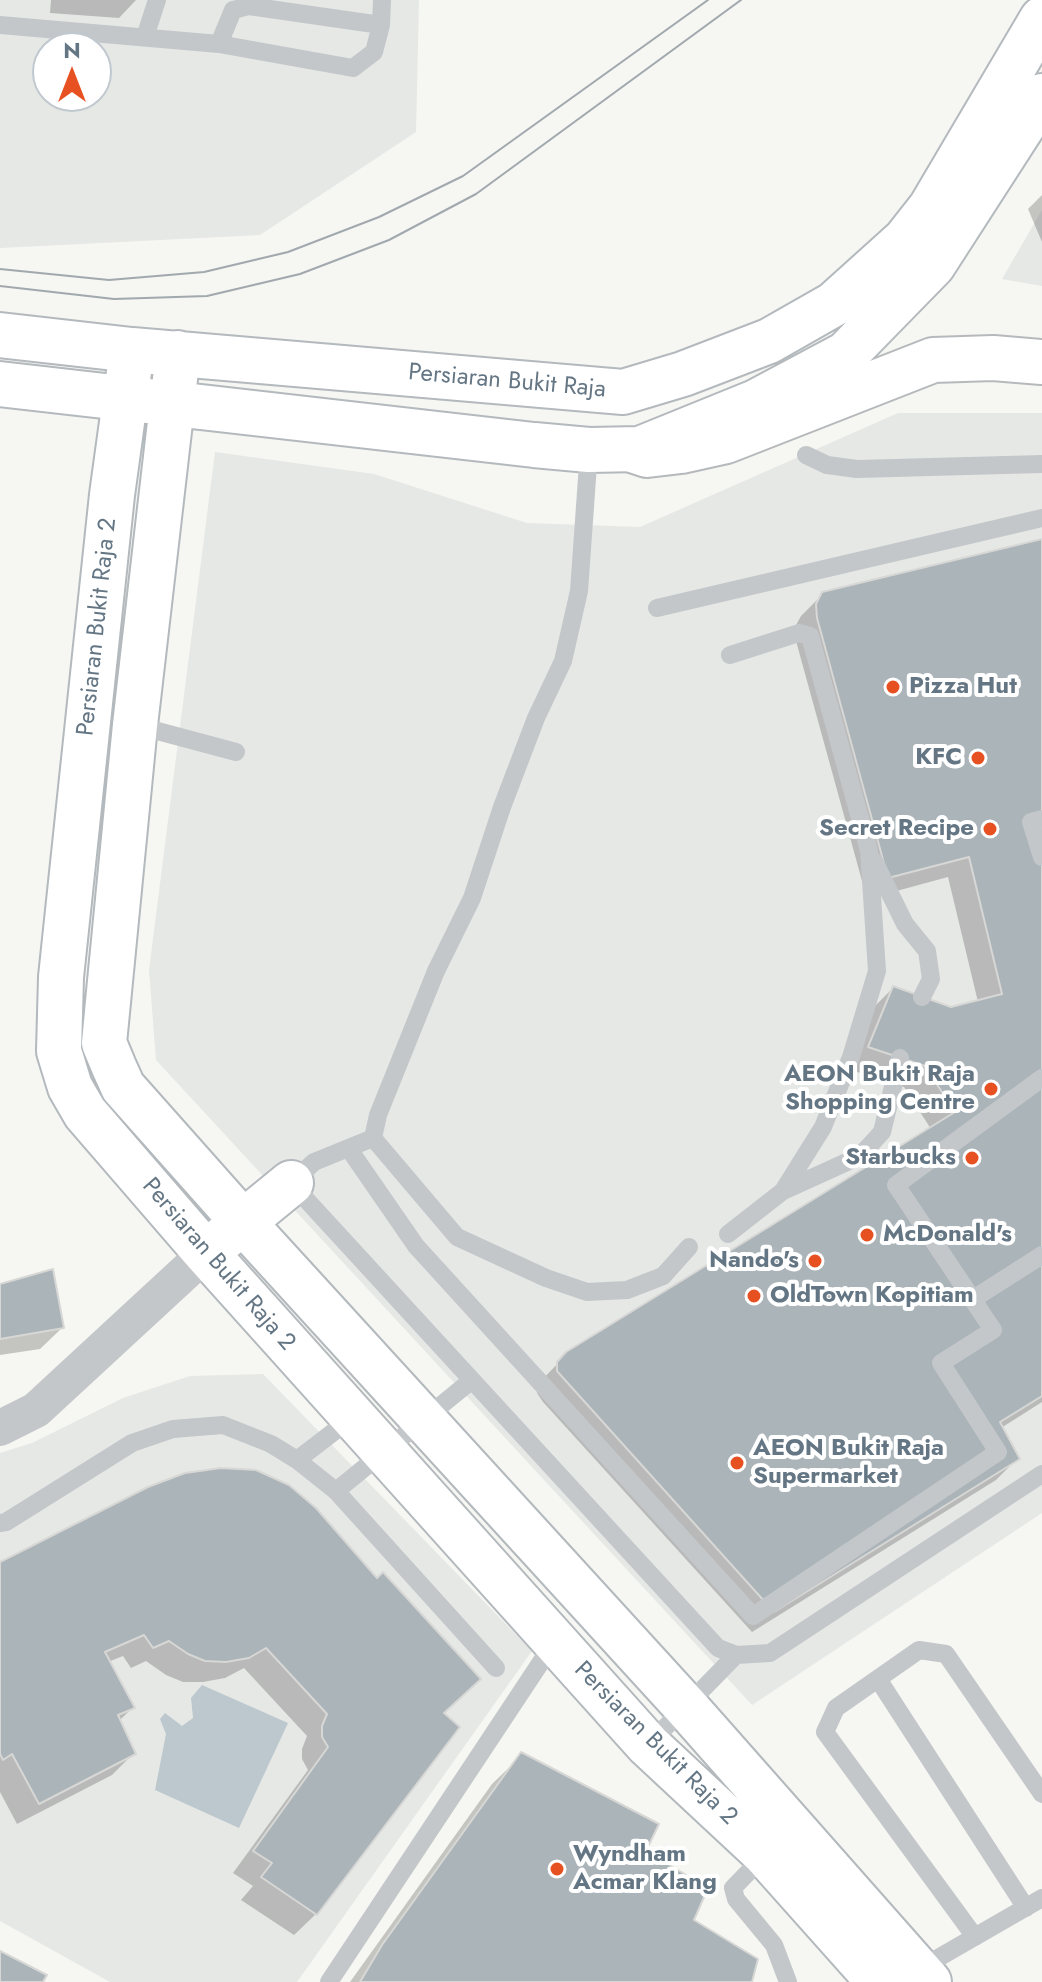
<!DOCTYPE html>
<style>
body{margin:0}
#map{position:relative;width:1042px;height:1982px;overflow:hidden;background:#f6f6f2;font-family:Jost,sans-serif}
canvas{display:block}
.north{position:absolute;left:32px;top:32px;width:80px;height:80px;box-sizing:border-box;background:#fff;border:2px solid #c1c8ce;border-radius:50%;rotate:0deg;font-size:22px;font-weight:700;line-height:32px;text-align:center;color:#647684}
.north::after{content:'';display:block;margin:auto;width:28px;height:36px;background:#e75121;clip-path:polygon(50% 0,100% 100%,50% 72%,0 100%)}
</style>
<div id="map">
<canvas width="1042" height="1982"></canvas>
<div class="north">N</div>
</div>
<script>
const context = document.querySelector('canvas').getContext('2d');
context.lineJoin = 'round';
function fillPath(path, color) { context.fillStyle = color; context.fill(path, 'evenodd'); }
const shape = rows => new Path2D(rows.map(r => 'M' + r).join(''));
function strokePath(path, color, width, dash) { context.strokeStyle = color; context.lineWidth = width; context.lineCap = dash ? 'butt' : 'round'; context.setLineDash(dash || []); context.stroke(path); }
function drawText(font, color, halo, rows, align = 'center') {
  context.font = font + ' Jost,sans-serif'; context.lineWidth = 8; context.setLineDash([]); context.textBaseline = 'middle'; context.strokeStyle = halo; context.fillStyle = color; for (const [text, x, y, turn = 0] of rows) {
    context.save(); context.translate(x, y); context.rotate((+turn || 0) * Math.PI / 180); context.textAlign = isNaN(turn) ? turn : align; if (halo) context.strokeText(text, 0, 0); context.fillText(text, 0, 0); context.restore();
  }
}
fillPath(shape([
 [0,0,419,0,416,132,260,235,0,248],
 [48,48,96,48,96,96,48,96],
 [1042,210,1042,286,1002,279],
 [898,413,1042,413,1042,1513,752,1705,156,1060,149,970,215,452,374,474,527,523,640,527],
 [263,1374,532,1651,297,1982,110,1982,0,1921,0,1453,32,1443,123,1398,190,1376]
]), '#e6e8e6');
fillPath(shape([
 [202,1685,288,1723,239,1828,155,1790,166,1734,160,1719,165,1713,182,1726,193,1718,191,1698]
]), '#bcc8cd');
fillPath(shape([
 [51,0,136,0,119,18,50,13],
 [1042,195,1042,242,1028,209],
 [1042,541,1042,1402,1001,1428,1018,1458,996,1480,752,1632,543,1402,537,1393,537,1385,567,1354,931,1129,904,1087,848,1069,872,1009,893,988,951,1009,978,1002,948,877,867,899,796,641,795,627,801,616,823,594],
 [0,1286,62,1328,40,1349,0,1355],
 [148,1489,442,1714,316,1914,294,1935,241,1900,253,1886,233,1873,308,1770,302,1759,302,1749,307,1736,244,1668,225,1678,203,1682,183,1682,166,1675,146,1661,131,1668,123,1656,108,1662,132,1708,118,1722,133,1754,112,1775,17,1824,0,1792,0,1564],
 [522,1755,643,1852,692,1921,750,1982,350,1982,492,1784]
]), '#0003');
const building = shape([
 [1042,539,1042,1396,1000,1422,1020,1459,774,1612,565,1380,557,1371,557,1362,566,1352,955,1112,925,1066,868,1047,893,986,951,1007,1002,994,969,857,888,878,817,618,816,604,822,592,1042,539],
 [53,1269,64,1328,0,1339,0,1284,53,1269],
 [221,1468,256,1470,289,1485,316,1508,377,1578,383,1572,481,1679,444,1713,460,1727,317,1915,261,1877,272,1863,253,1851,328,1747,322,1737,322,1726,327,1714,266,1648,249,1658,226,1662,205,1661,188,1654,169,1641,153,1648,144,1635,105,1652,135,1708,118,1715,136,1754,39,1804,12,1754,3,1760,0,1754,0,1562,148,1487,185,1473,221,1468],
 [521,1752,659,1824,646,1851,708,1888,694,1920,758,1959,752,1982,360,1982,382,1945,521,1752],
 [0,1951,47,1975,43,1982,0,1982,0,1951]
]);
fillPath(building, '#abb4b9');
strokePath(building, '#d7d7d5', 2);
const secondary = shape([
 [0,335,132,350,623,392,683,374,769,341,834,304,905,240,931,207,1042,19],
 [132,350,112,495,61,977,59,1051,70,1087,85,1113,206,1253,648,1745,765,1854,879,1982],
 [178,353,135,725,104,1043,114,1067,123,1087,242,1221,687,1708,929,1982],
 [0,384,534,445,589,450,640,449,756,402,846,354,933,265,1042,96],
 [220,1241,291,1183]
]);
const highway = shape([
 [632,450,647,455,681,451,726,441,933,360,993,358,1042,362]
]);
strokePath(secondary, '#b3b9bd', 48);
strokePath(highway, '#b6b9bc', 48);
strokePath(shape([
 [0,25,219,44,353,68,374,52,381,25,382,0],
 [145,37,157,0],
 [219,44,233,10,249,6,381,25],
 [589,450,579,591,563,661,536,718,502,807,472,898,436,971,378,1115,373,1138,314,1162,291,1183,718,1648,736,1655,770,1653,1042,1474],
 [806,455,827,465,857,469,1042,464],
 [657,608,1042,518],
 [135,725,236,752],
 [1042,819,1031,822,1042,857],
 [874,861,905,924,927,951,931,979,922,997],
 [373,1138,457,1237,546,1278,587,1292,627,1290,663,1276,689,1247],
 [349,1149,416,1246,753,1616,998,1452,941,1363,993,1330,896,1185,1042,1078],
 [783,1191,860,1156,882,1132,900,1058],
 [728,1234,783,1191,823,1127,851,1057,877,971,869,851,810,636,799,633,730,655],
 [973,1299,1042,1255],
 [297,1460,353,1417],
 [336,1491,472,1380],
 [0,1523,6,1522,132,1443,173,1429,223,1425,271,1444,297,1460,336,1491,496,1668],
 [878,1679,1026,1908],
 [648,1745,736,1655],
 [765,1855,733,1888,736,1899,774,1945,788,1982],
 [975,1937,825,1732,836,1708,919,1650,946,1654,1042,1794],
 [919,1969,1042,1898],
 [329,1982,555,1641]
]), '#c3c7ca', 18);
strokePath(shape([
 [0,1428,36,1410,206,1253]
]), '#c3c7ca', 36);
strokePath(secondary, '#fff', 44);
strokePath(highway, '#fff', 44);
strokePath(shape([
 [0,269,109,280,204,272,288,252,379,217,463,176,708,0],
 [0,286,114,299,207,296,300,274,389,240,476,194,741,0]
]), '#a1a8ae', 2);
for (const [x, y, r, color] of [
 [893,687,8,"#e75121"],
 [978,758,8,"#e75121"],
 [990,829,8,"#e75121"],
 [991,1089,8,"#e75121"],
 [972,1158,8,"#e75121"],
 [867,1235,8,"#e75121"],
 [815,1261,8,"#e75121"],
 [754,1296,8,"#e75121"],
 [737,1463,8,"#e75121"],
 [557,1869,8,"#e75121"]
]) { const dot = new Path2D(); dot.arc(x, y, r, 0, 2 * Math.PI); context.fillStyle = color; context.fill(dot); strokePath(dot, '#fff', 3); }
drawText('24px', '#647684', '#fff', [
 ["Persiaran Bukit Raja",507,382,5],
 ["Persiaran Bukit Raja 2",98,627,-84],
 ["Persiaran Bukit Raja 2",218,1265,49],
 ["Persiaran Bukit Raja 2",655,1744,45]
]);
drawText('bold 24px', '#647684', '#fff', [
 ["Pizza Hut",909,687],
 ["KFC",962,758,"right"],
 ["Secret Recipe",974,829,"right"],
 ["AEON Bukit Raja",975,1075,"right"],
 ["Shopping Centre",975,1103,"right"],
 ["Starbucks",956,1158,"right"],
 ["McDonald's",883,1235],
 ["Nando's",799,1261,"right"],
 ["OldTown Kopitiam",770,1296],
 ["AEON Bukit Raja",753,1449],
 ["Supermarket",753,1477],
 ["Wyndham",573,1855],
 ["Acmar Klang",573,1883]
], 'left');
</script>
